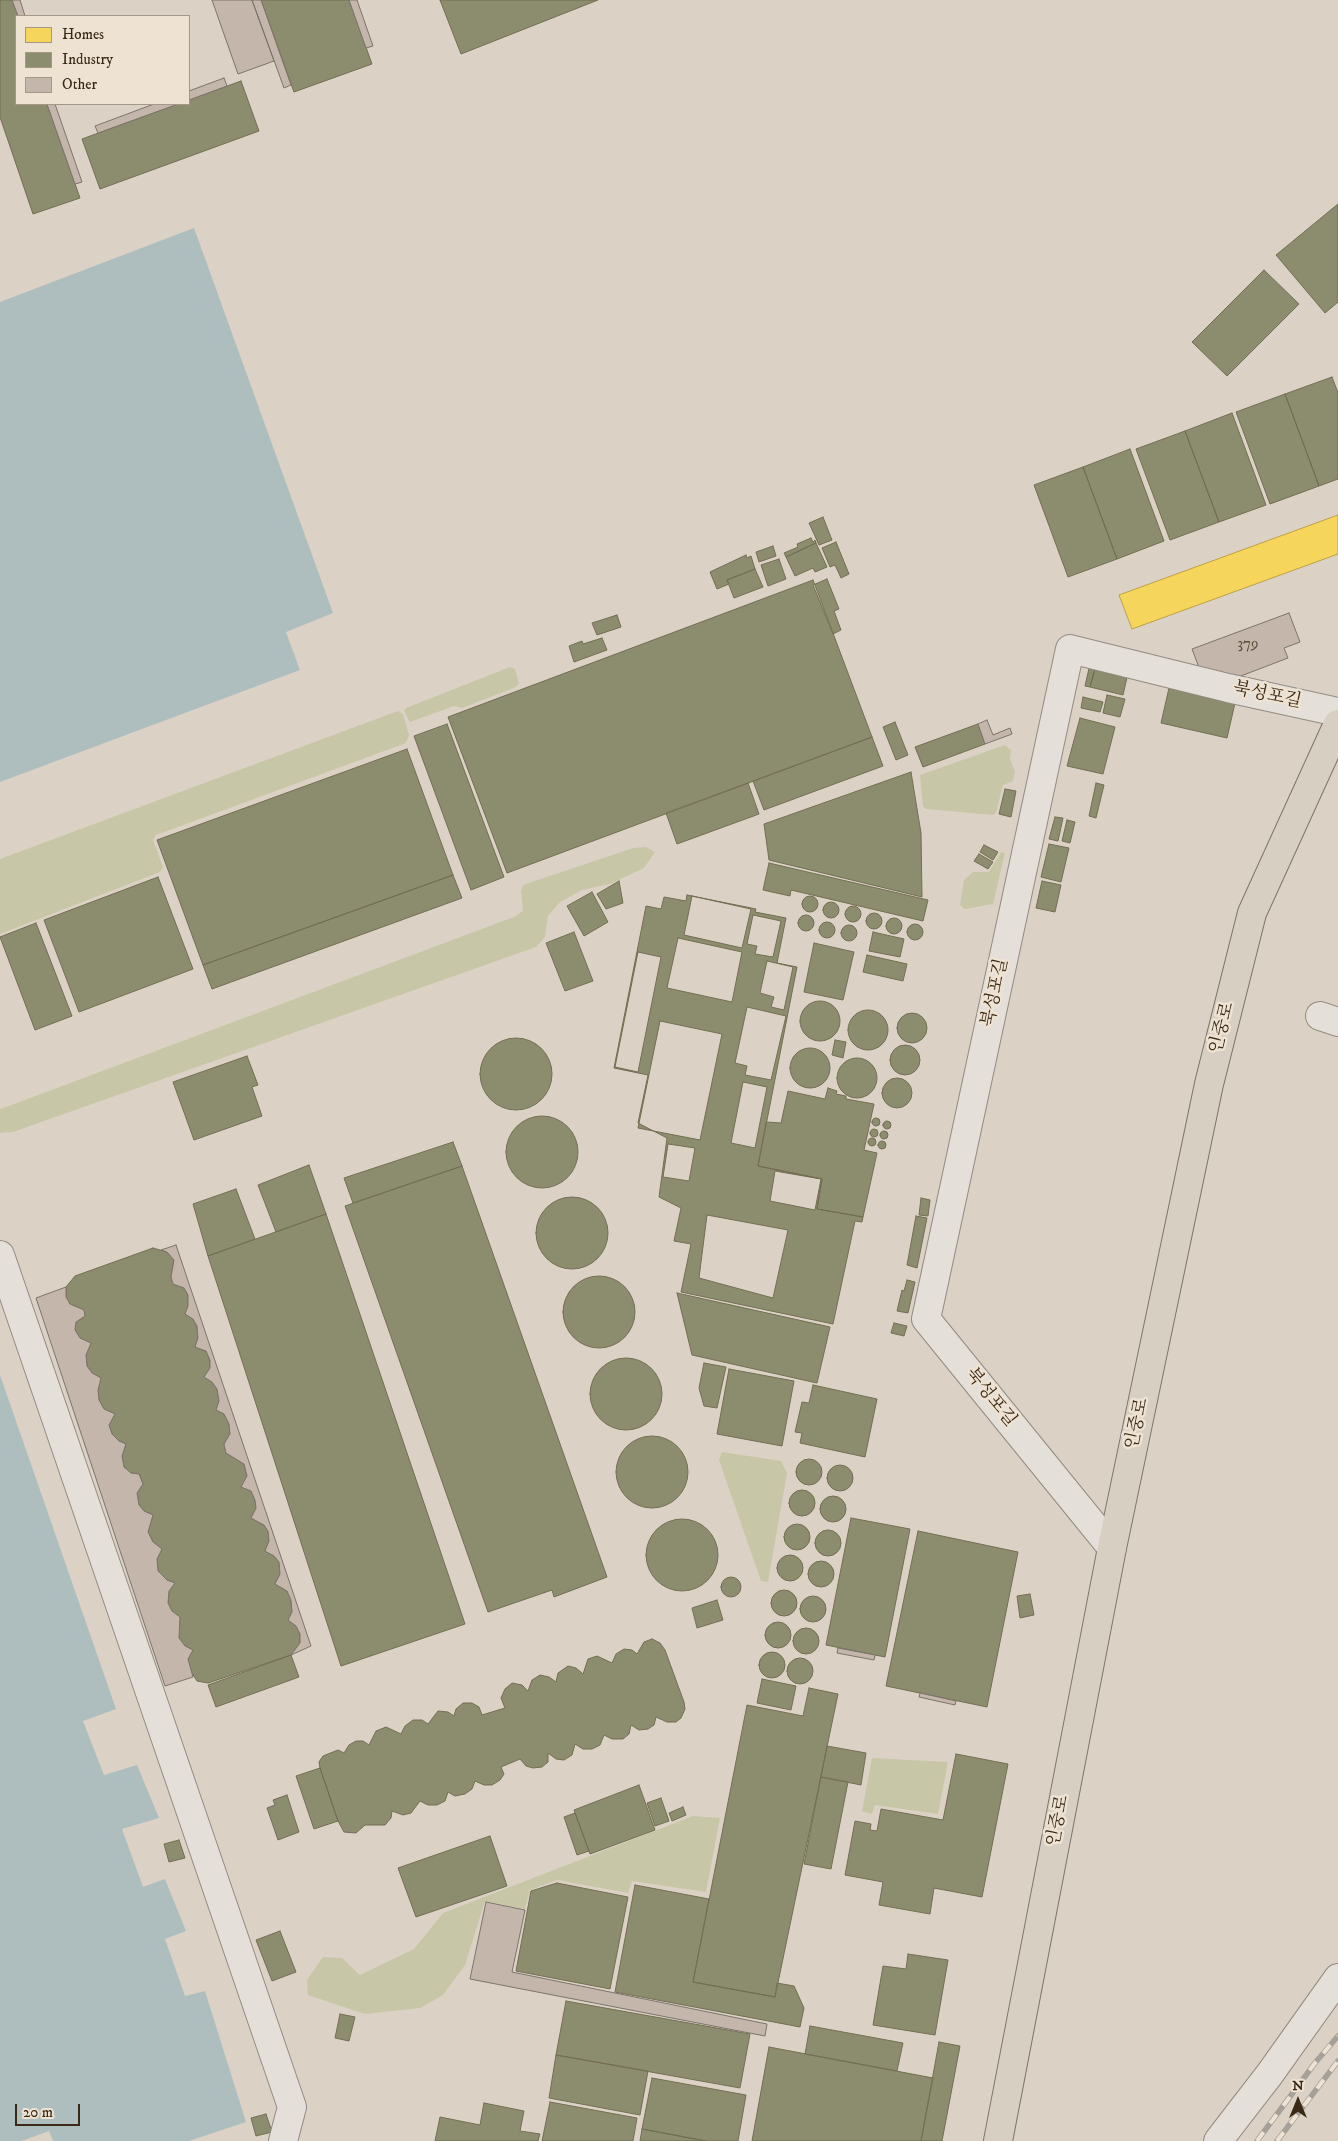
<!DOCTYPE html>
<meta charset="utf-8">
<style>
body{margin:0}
#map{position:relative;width:1338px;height:2141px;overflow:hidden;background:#dbd2c5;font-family:"IM FELL DW Pica",serif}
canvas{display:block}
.legend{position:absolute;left:15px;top:15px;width:175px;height:90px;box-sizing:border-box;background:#eee3d3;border:1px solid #a69886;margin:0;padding:6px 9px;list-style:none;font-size:15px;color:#392813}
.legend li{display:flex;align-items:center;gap:10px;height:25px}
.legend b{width:25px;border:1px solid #a69886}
.north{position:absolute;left:1273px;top:2076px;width:50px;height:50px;-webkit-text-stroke:4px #eee3d3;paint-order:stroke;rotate:0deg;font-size:14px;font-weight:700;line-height:20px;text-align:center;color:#392813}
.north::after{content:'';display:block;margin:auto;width:18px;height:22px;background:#392813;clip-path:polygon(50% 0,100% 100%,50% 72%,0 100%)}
.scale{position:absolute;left:15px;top:2104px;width:65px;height:22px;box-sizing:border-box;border:2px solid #392813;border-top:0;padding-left:6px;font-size:15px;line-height:18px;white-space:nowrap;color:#392813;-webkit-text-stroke:4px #eee3d3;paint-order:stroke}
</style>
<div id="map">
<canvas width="1338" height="2141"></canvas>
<ul class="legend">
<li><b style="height:14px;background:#f6d55c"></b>Homes</li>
<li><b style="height:14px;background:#8c8c6e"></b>Industry</li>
<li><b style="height:14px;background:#c4b6aa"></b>Other</li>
</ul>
<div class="north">N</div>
<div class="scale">20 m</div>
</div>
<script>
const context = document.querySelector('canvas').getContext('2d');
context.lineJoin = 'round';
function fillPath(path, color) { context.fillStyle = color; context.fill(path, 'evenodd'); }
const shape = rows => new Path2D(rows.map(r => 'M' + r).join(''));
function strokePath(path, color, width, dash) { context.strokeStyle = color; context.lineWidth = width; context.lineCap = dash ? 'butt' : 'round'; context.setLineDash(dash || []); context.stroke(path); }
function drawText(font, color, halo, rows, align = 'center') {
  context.font = font + ' "IM FELL DW Pica","Noto Serif KR",serif'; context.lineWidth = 5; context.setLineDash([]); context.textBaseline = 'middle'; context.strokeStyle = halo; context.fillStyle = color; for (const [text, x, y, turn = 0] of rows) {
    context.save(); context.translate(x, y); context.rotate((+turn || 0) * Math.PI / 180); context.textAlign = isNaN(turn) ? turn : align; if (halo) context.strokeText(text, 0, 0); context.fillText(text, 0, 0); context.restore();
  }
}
fillPath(shape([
 [510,667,515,669,519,684,514,688,462,708,454,706,410,722,404,711,406,708],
 [398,711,403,714,409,735,406,743,156,835,153,840,163,867,160,872,0,934,0,859],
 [1005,745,1011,750,1010,759,1015,772,1013,781,1003,785,996,813,993,815,926,809,923,806,920,775],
 [646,847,655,852,644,868,610,884,582,890,560,902,548,916,545,937,536,947,13,1132,0,1133,0,1109,6,1107,514,917,523,911,521,891,523,885,633,848],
 [1001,852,1005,853,993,904,965,909,960,905,964,880,973,872,989,872],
 [722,1452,781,1461,787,1473,768,1582,761,1581,719,1460],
 [872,1758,948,1762,938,1814,875,1805,872,1814,862,1811],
 [693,1816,720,1818,706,1892,632,1881,628,1893,557,1880,530,1890,525,1909,485,1901,465,1965,443,1995,420,2008,365,2014,308,1995,307,1980,323,1957,342,1958,360,1975,414,1949,443,1913]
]), '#c7c6a7');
fillPath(shape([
 [194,228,333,613,286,632,300,670,0,782,0,302],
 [0,1375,116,1709,83,1721,104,1775,137,1765,159,1818,122,1829,143,1887,165,1879,186,1931,165,1939,185,1996,205,1991,246,2122,189,2141,53,2141,49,2131,22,2141,0,2141]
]), '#aebebe');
const homes = shape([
 [1338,515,1338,554,1132,629,1119,595,1338,515]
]);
fillPath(homes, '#f6d55c');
strokePath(homes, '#bda146', 1);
const industry = shape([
 [0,0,12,0,18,16,16,104,47,104,80,198,33,214,0,117,0,0],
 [261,0,349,0,372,64,294,92,261,0],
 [440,0,598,0,461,54,440,0],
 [241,81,259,131,100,189,82,139,178,104,189,104,189,100,241,81],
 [1338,204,1338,302,1325,313,1276,255,1338,204],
 [1264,270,1299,304,1227,376,1192,342,1264,270],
 [1332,377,1338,393,1338,479,1319,486,1285,394,1332,377],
 [1285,394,1319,486,1270,504,1236,412,1285,394],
 [1232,413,1266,505,1219,522,1185,431,1232,413],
 [1185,431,1219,522,1170,540,1136,449,1185,431],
 [1130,449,1164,541,1117,559,1083,467,1130,449],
 [1083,467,1117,559,1068,577,1034,485,1083,467],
 [823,517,832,540,819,545,809,523,823,517],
 [811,538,813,542,815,540,816,543,786,557,784,553,798,547,797,544,811,538],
 [836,542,849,574,841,578,835,565,830,567,822,548,836,542],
 [816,543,827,567,815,572,813,568,795,576,786,557,816,543],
 [773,546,776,556,759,562,756,552,773,546],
 [746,555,747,558,751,556,755,569,727,580,729,584,717,589,710,572,746,555],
 [779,559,786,579,768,586,761,565,779,559],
 [755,569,763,587,734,598,727,580,755,569],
 [827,579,839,609,834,611,841,630,833,634,813,585,827,579],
 [813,580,872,737,507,873,448,717,813,580],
 [617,615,621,627,597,635,592,623,617,615],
 [602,638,607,650,574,662,569,646,582,641,583,644,602,638],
 [1090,664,1096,665,1090,687,1085,686,1090,664],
 [1096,665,1128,673,1123,695,1090,687,1096,665],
 [1169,688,1235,703,1227,738,1161,723,1169,688],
 [1107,695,1125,699,1120,717,1103,713,1107,695],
 [1083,697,1103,702,1100,712,1081,708,1083,697],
 [1080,718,1115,727,1103,774,1067,766,1080,718],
 [895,722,908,755,896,760,883,727,895,722],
 [447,724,504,877,471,890,414,736,447,724],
 [978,724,985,744,923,767,915,747,978,724],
 [872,737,883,766,764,810,753,781,872,737],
 [407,749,453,875,203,965,157,840,407,749],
 [911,772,921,833,922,897,769,860,764,824,911,772],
 [748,783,759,814,677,844,666,813,748,783],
 [1096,783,1104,785,1096,818,1089,816,1096,783],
 [1005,789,1016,791,1011,817,999,814,1005,789],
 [1055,817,1063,818,1058,841,1049,839,1055,817],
 [1067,820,1075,822,1070,843,1062,841,1067,820],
 [1049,844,1069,848,1061,882,1041,877,1049,844],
 [984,845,998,852,993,860,980,852,984,845],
 [979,854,993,862,988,869,974,861,979,854],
 [769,863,928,900,923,921,791,890,790,896,763,890,769,863],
 [453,875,462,898,212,989,203,965,453,875],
 [158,877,193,969,79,1012,44,920,158,877],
 [619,881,623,903,606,909,597,894,619,881],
 [1042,881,1061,885,1055,912,1036,908,1042,881],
 [592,892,608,922,584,936,567,906,592,892],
 [687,895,756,909,755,912,786,918,777,963,797,967,758,1166,822,1179,817,1209,863,1217,862,1222,855,1221,833,1324,681,1292,691,1244,674,1241,681,1208,659,1197,667,1138,638,1123,648,1075,614,1068,646,906,661,909,664,897,686,901,687,895],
 [692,896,751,909,742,948,684,935,692,896],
 '802 904a8 8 0 1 1 16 0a8 8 0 1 1-16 0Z',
 '823 910a8 8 0 1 1 16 0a8 8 0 1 1-16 0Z',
 '845 914a8 8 0 1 1 16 0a8 8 0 1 1-16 0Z',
 '866 921a8 8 0 1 1 16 0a8 8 0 1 1-16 0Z',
 [753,915,781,921,773,957,755,954,757,946,747,944,753,915],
 '798 923a8 8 0 1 1 16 0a8 8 0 1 1-16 0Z',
 '886 926a8 8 0 1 1 16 0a8 8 0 1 1-16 0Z',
 '819 930a8 8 0 1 1 16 0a8 8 0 1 1-16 0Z',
 [36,923,72,1016,35,1030,0,937,36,923],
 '907 932a8 8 0 1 1 16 0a8 8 0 1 1-16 0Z',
 '841 933a8 8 0 1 1 16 0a8 8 0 1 1-16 0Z',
 [574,932,593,981,565,991,546,943,574,932],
 [873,932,904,939,900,957,869,951,873,932],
 [678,938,742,952,732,1002,667,988,678,938],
 [814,943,854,952,843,1000,804,992,814,943],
 [638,952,661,957,638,1072,615,1067,638,952],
 [867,955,907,964,903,981,863,972,867,955],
 [767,961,793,967,784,1010,771,1007,774,997,760,993,767,961],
 '800 1021a20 20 0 1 1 40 0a20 20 0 1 1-40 0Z',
 [747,1007,786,1016,771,1080,745,1075,747,1066,735,1063,747,1007],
 '848 1030a20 20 0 1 1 40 0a20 20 0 1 1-40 0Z',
 '897 1028a15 15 0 1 1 30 0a15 15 0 1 1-30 0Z',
 [660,1021,722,1034,700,1140,638,1128,660,1021],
 '480 1074a36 36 0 1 1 72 0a36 36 0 1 1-72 0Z',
 [835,1040,846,1042,843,1058,832,1055,835,1040],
 '890 1060a15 15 0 1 1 30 0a15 15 0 1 1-30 0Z',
 '790 1068a20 20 0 1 1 40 0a20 20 0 1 1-40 0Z',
 [247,1056,258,1085,252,1087,262,1116,194,1140,173,1082,247,1056],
 '837 1078a20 20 0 1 1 40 0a20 20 0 1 1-40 0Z',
 '882 1093a15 15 0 1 1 30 0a15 15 0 1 1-30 0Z',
 [743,1082,767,1087,755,1148,731,1143,743,1082],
 [828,1088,837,1091,836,1094,846,1096,846,1099,874,1104,864,1150,877,1153,863,1217,817,1209,822,1179,758,1166,766,1122,781,1123,788,1091,825,1099,828,1088],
 '506 1152a36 36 0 1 1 72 0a36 36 0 1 1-72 0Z',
 '872 1122a4 4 0 1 1 8 0a4 4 0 1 1-8 0Z',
 '883 1125a4 4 0 1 1 8 0a4 4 0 1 1-8 0Z',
 '870 1133a4 4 0 1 1 8 0a4 4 0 1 1-8 0Z',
 '880 1135a4 4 0 1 1 8 0a4 4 0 1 1-8 0Z',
 '868 1142a4 4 0 1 1 8 0a4 4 0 1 1-8 0Z',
 '878 1145a4 4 0 1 1 8 0a4 4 0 1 1-8 0Z',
 [453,1142,462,1166,353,1203,344,1178,453,1142],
 [668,1144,695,1148,689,1181,663,1177,668,1144],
 [309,1165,326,1214,276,1232,258,1185,309,1165],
 [462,1166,607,1577,554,1597,552,1590,488,1612,345,1206,462,1166],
 [775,1171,821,1179,815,1210,770,1201,775,1171],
 [236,1189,255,1239,208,1256,193,1204,236,1189],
 '536 1233a36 36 0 1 1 72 0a36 36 0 1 1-72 0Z',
 [921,1198,930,1200,928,1216,919,1215,921,1198],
 [326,1214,465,1624,341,1666,208,1256,326,1214],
 [707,1215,788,1230,773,1298,699,1278,707,1215],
 [916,1216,927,1218,917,1268,907,1265,916,1216],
 [153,1248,167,1252,174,1260,171,1277,173,1284,184,1288,188,1295,188,1306,185,1314,193,1319,197,1326,198,1338,195,1347,206,1351,210,1360,210,1368,204,1377,212,1382,217,1389,219,1401,216,1410,224,1414,229,1424,230,1434,224,1444,226,1453,244,1464,247,1476,241,1487,251,1491,255,1500,256,1508,251,1518,264,1525,268,1531,269,1541,265,1551,274,1556,279,1562,280,1574,275,1584,287,1591,291,1600,292,1612,288,1620,296,1626,300,1634,300,1643,291,1655,208,1683,197,1681,190,1670,188,1659,193,1650,185,1646,179,1638,180,1617,172,1611,168,1603,169,1591,175,1583,167,1580,158,1571,157,1559,162,1549,153,1542,148,1532,153,1515,144,1511,139,1505,137,1493,143,1484,139,1474,131,1473,124,1467,122,1456,126,1444,119,1441,112,1434,109,1425,115,1414,104,1409,99,1400,98,1390,101,1378,92,1373,87,1366,86,1355,91,1343,80,1338,75,1330,76,1322,85,1316,84,1310,70,1304,66,1297,66,1287,75,1276,153,1248],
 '563 1312a36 36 0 1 1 72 0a36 36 0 1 1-72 0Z',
 [907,1280,915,1282,908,1313,897,1311,902,1290,904,1291,907,1280],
 [677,1293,830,1327,817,1383,692,1355,677,1293],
 [894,1323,907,1326,904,1336,891,1333,894,1323],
 '590 1394a36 36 0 1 1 72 0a36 36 0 1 1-72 0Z',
 [704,1363,726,1367,717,1408,704,1406,699,1388,704,1363],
 [729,1369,794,1381,782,1446,717,1434,729,1369],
 [813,1385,877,1399,865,1457,800,1443,802,1433,795,1432,802,1402,809,1403,813,1385],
 '616 1472a36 36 0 1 1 72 0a36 36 0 1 1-72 0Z',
 '796 1472a13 13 0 1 1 26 0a13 13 0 1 1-26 0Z',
 '827 1478a13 13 0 1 1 26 0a13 13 0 1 1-26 0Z',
 '789 1503a13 13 0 1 1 26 0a13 13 0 1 1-26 0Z',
 '820 1509a13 13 0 1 1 26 0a13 13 0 1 1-26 0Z',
 [851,1518,910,1529,885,1657,826,1645,851,1518],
 '646 1555a36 36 0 1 1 72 0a36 36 0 1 1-72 0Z',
 '784 1537a13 13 0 1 1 26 0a13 13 0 1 1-26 0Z',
 '815 1543a13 13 0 1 1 26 0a13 13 0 1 1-26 0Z',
 [918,1531,1018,1552,987,1707,886,1686,918,1531],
 '777 1568a13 13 0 1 1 26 0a13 13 0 1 1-26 0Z',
 '808 1574a13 13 0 1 1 26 0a13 13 0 1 1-26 0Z',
 '721 1587a10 10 0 1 1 20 0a10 10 0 1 1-20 0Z',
 '771 1603a13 13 0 1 1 26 0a13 13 0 1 1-26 0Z',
 [1030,1594,1034,1615,1020,1618,1017,1596,1030,1594],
 '800 1609a13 13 0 1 1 26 0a13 13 0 1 1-26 0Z',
 [717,1600,723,1620,697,1628,692,1608,717,1600],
 '765 1635a13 13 0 1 1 26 0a13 13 0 1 1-26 0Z',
 '793 1641a13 13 0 1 1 26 0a13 13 0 1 1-26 0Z',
 [652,1639,660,1643,665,1650,684,1702,685,1709,681,1718,676,1722,667,1722,656,1717,654,1725,648,1729,639,1730,631,1725,629,1734,623,1739,612,1739,604,1735,600,1745,592,1749,583,1749,575,1744,572,1755,564,1760,556,1759,548,1753,548,1762,542,1767,533,1768,526,1766,520,1759,501,1767,504,1774,500,1780,492,1785,484,1785,475,1781,472,1789,465,1794,455,1796,448,1792,445,1801,437,1805,428,1805,420,1801,411,1813,403,1815,392,1811,391,1818,385,1825,365,1825,356,1833,344,1832,338,1821,320,1768,319,1762,323,1756,338,1750,344,1753,349,1745,356,1741,363,1741,369,1745,376,1731,386,1727,401,1734,405,1726,413,1720,422,1720,428,1724,438,1711,448,1712,454,1716,456,1709,463,1703,472,1703,479,1707,482,1715,505,1708,501,1698,505,1689,512,1683,522,1685,528,1691,532,1680,540,1675,549,1677,556,1682,558,1673,568,1666,576,1668,583,1674,588,1659,597,1656,612,1663,616,1654,624,1649,632,1650,637,1654,644,1642,652,1639],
 '759 1665a13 13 0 1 1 26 0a13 13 0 1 1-26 0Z',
 [291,1655,299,1677,216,1707,208,1685,291,1655],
 '787 1671a13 13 0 1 1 26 0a13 13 0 1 1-26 0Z',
 [762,1679,796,1686,791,1710,757,1703,762,1679],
 [809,1688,838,1694,775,1997,693,1982,747,1705,803,1716,809,1688],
 [827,1746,866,1753,861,1785,821,1777,827,1746],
 [956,1754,1008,1764,982,1897,934,1888,930,1914,879,1905,883,1882,845,1875,855,1821,871,1824,870,1830,877,1831,881,1809,943,1820,956,1754],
 [320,1768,338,1821,314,1829,296,1776,320,1768],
 [821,1777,848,1782,831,1869,804,1864,821,1777],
 [639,1785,655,1830,590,1854,574,1810,639,1785],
 [287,1795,299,1832,278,1840,267,1808,275,1805,273,1800,287,1795],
 [661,1798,669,1821,655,1826,647,1803,661,1798],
 [683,1807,686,1815,672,1821,669,1813,683,1807],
 [575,1813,589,1851,577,1855,564,1817,575,1813],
 [490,1836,507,1886,416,1917,398,1868,490,1836],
 [179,1840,185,1858,169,1862,164,1844,179,1840],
 [557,1883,628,1897,610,1989,516,1971,531,1891,557,1883],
 [635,1885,709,1899,693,1982,775,1997,777,1983,794,1986,804,2008,800,2027,615,1992,635,1885],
 [280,1931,296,1972,272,1981,256,1940,280,1931],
 [908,1954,948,1960,935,2035,873,2025,883,1966,906,1969,908,1954],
 [566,2001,750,2034,740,2088,556,2055,566,2001],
 [340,2014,355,2017,349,2041,335,2038,340,2014],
 [810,2026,903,2043,897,2071,805,2054,810,2026],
 [939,2042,960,2046,942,2141,921,2141,939,2042],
 [769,2047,933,2078,921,2141,752,2141,769,2047],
 [556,2055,648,2071,640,2115,549,2098,556,2055],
 [652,2078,746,2095,738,2141,706,2141,642,2129,652,2078],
 [550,2102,637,2118,633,2141,542,2141,550,2102],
 [484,2103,524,2111,520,2131,540,2134,538,2141,435,2141,440,2117,480,2125,484,2103],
 [266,2114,272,2132,256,2136,251,2118,266,2114],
 [642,2129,706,2141,640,2141,642,2129]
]);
fillPath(industry, '#8c8c6e');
strokePath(industry, '#736e53', 1);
const building = shape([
 [12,0,20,0,25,16,18,16,12,0],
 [212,0,252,0,274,61,238,74,212,0],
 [252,0,261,0,291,85,284,88,252,0],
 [349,0,357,0,373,46,366,48,349,0],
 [224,78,227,86,189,100,189,91,224,78],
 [47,104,55,104,82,182,75,184,47,104],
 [154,104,178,104,98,133,95,126,154,104],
 [1289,613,1300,642,1284,648,1288,658,1225,682,1221,671,1203,678,1192,649,1289,613],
 [987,720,993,735,1010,728,1012,734,985,744,978,724,987,720],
 [176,1245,311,1646,291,1655,300,1643,300,1634,296,1626,288,1620,292,1612,291,1600,287,1591,275,1584,280,1574,279,1562,274,1556,265,1551,269,1541,268,1531,264,1525,251,1518,256,1508,255,1500,251,1491,241,1487,247,1476,244,1464,226,1453,224,1444,230,1434,229,1424,224,1414,216,1410,219,1401,217,1389,212,1382,204,1377,210,1368,210,1360,206,1351,195,1347,198,1338,197,1326,193,1319,185,1314,188,1306,188,1295,184,1288,173,1284,171,1277,174,1260,167,1252,161,1250,176,1245],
 [66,1287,66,1297,70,1304,84,1310,85,1316,76,1322,75,1330,80,1338,91,1343,86,1355,87,1366,92,1373,101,1378,98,1390,99,1400,104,1409,115,1414,109,1425,112,1434,119,1441,126,1444,122,1456,124,1467,131,1473,139,1474,143,1484,137,1493,139,1505,144,1511,153,1515,148,1532,153,1542,162,1549,157,1559,158,1571,167,1580,175,1583,169,1591,168,1603,172,1611,180,1617,179,1638,185,1646,193,1650,188,1659,193,1677,165,1686,36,1298,66,1287],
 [838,1648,875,1655,874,1660,837,1653,838,1648],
 [920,1693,956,1701,955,1705,919,1697,920,1693],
 [486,1902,525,1910,512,1972,767,2024,765,2036,470,1979,486,1902]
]);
fillPath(building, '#c4b6aa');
strokePath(building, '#7b746a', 1);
const minor = shape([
 [1320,1016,1338,1022],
 [0,1255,292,2107,283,2141],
 [1112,1548,926,1319,1070,649,1228,688,1338,712],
 [1218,2141,1269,2075,1338,1978]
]);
const major = shape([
 [998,2141,1112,1548,1209,1084,1252,913,1338,724]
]);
strokePath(minor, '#928b81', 30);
strokePath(major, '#7b746a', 30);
strokePath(minor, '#e4dfd9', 28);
strokePath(major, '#d8cfc3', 28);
const rail = shape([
 [1257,2141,1315,2063,1338,2036],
 [1277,2141,1338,2061]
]);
strokePath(rail, '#a5a098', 5.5);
strokePath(rail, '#eee3d3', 4, [11]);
drawText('15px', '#5c4c39', null, [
 ["379",1248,645]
]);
drawText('18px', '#392813', '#eee3d3', [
 ["북성포길",1267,696,12],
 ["북성포길",996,993,-78],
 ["인중로",1223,1028,-76],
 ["북성포길",990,1398,51],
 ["인중로",1138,1424,-78],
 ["인중로",1059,1821,-79]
]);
</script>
